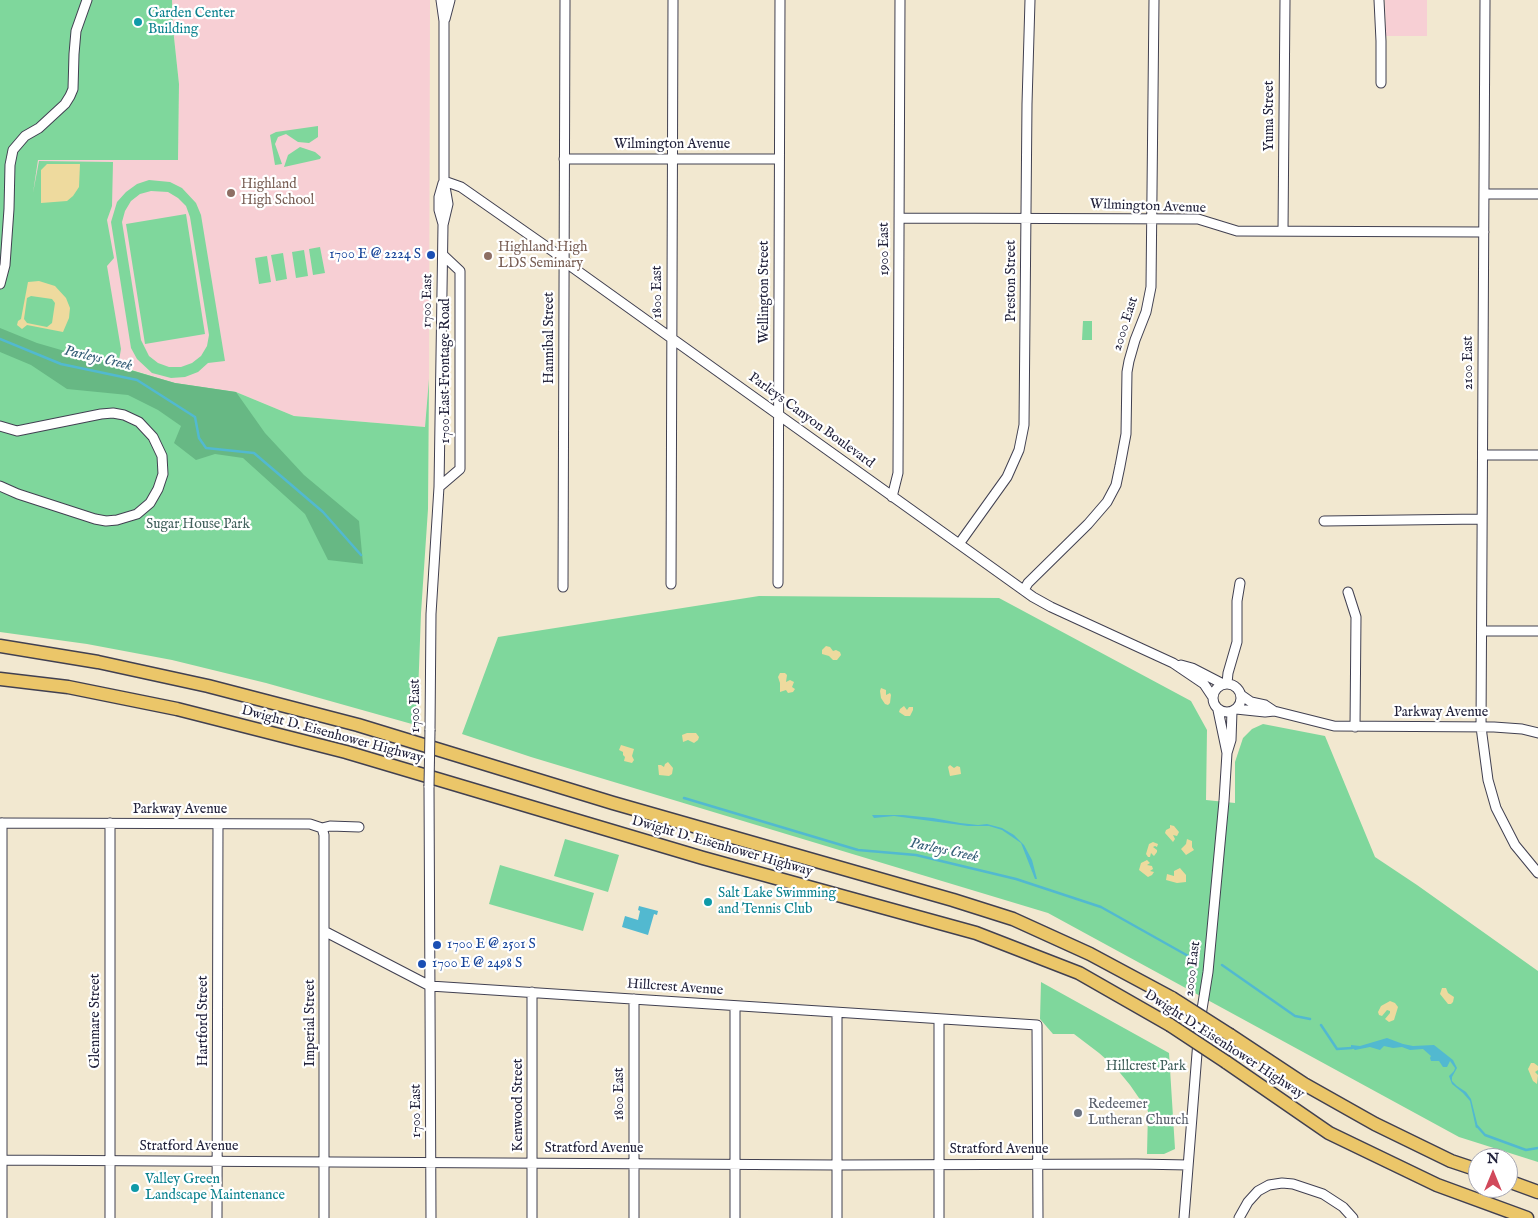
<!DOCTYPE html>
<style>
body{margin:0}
#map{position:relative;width:1538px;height:1218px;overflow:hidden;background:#f2e8d0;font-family:"IM FELL English",serif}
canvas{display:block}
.north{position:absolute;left:1468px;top:1148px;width:50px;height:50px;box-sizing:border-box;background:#fff;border:1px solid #a7a7b1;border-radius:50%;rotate:0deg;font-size:14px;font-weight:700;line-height:20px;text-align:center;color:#22223b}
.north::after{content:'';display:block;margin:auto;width:18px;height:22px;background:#d1495b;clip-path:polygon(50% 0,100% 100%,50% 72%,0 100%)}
</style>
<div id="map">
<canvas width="1538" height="1218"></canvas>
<div class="north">N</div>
</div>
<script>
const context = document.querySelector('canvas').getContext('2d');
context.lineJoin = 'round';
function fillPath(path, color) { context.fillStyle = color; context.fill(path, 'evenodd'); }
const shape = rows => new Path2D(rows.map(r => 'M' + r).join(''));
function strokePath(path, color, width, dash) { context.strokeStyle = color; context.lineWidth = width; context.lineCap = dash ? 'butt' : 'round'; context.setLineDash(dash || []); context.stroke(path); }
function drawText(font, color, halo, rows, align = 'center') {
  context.font = font + ' "IM FELL English",serif'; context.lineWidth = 4.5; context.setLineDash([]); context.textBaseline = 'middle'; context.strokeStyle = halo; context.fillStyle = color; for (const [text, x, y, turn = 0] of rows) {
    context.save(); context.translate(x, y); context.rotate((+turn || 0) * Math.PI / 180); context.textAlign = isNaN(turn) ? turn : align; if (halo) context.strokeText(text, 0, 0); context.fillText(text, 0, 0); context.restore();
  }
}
fillPath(shape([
 [172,0,430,0,429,379,425,427,294,416,236,392,175,383,10,332,38,160,178,159,179,84,173,28],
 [1385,0,1427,0,1427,36,1386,36]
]), '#f7cfd4');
fillPath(shape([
 [0,0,172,0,173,28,179,84,178,160,38,160,33,193,39,161,113,162,112,206,107,220,114,258,107,266,121,349,118,366,175,383,236,392,294,416,425,427,429,379,428,509,421,613,418,695,416,702,419,726,266,683,172,660,87,644,0,632],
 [318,126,318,137,309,143,298,142,286,134,278,137,275,144,282,164,275,165,270,135,276,132],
 [300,147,315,152,321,157,320,159,284,167,288,155],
 [149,180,170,182,182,188,196,203,201,215,225,361,208,363,198,372,185,377,171,378,152,373,137,359,131,348,111,222,117,202,126,192,137,184],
 [151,191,168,192,178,198,186,206,190,217,209,335,207,346,201,356,192,363,181,367,169,367,158,363,149,356,141,340,122,222,125,211,131,201,140,194],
 [186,214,205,334,145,344,126,224],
 [320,247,325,273,313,275,309,249],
 [304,250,308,276,296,278,292,252],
 [283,253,287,279,276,281,271,255],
 [267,256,271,282,259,284,255,258],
 [1083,321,1092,321,1092,340,1082,340],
 [759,596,999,598,1191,701,1207,730,1206,800,1235,803,1235,762,1243,738,1252,729,1263,724,1325,736,1375,857,1417,885,1538,971,1538,1162,1459,1137,1048,913,531,757,462,734,498,637],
 [565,839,619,855,608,892,554,876],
 [500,865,594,893,583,931,489,904],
 [1041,982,1169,1053,1175,1149,1164,1154,1147,1154,1148,1111,1130,1085,1116,1068,1099,1053,1074,1034,1053,1034,1040,1019]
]), '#7fd79c');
fillPath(shape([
 [0,328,37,343,175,383,236,392,265,433,304,475,359,521,363,564,328,560,305,514,243,458,215,454,196,460,174,443,181,426,158,410,128,395,67,389,31,365,0,352]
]), '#67b884');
fillPath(shape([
 [47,164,80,164,79,187,73,196,67,201,41,203,41,170],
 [39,281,55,286,66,298,70,308,69,318,63,332,27,325,22,329,17,325,18,321,21,319,28,282],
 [31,296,52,299,55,303,52,323,47,327,27,323,24,319,27,298],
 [826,646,830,647,833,651,836,650,840,652,841,655,837,660,833,660,829,656,822,654,822,650],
 [780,673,785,673,787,675,786,682,790,680,794,682,792,687,795,689,793,692,788,693,786,690,780,692,780,683,778,677],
 [881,688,886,690,886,695,890,693,891,695,890,703,888,705,885,704,881,698,880,691],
 [904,706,907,710,909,707,913,707,913,710,910,716,905,716,899,712,900,709],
 [687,733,696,733,699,737,698,740,694,743,688,740,683,742,682,735],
 [621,745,634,749,632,756,634,760,632,763,624,761,625,757,623,755,623,752,619,750],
 [668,762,673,768,672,774,669,776,659,775,658,765,661,765,664,767,665,764],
 [950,765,954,768,957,766,960,767,961,774,950,776,948,767],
 [1170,825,1174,826,1179,832,1177,836,1173,835,1175,839,1173,842,1165,833,1166,830,1170,828],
 [1187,839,1192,841,1192,847,1194,850,1186,855,1181,849,1186,844],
 [1153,842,1158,844,1157,847,1155,846,1153,847,1157,850,1157,852,1154,856,1151,853,1150,857,1148,857,1146,854,1149,844],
 [1147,860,1150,863,1147,865,1152,866,1153,869,1150,871,1154,872,1152,875,1148,877,1139,870,1141,863],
 [1180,868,1186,875,1186,882,1177,883,1166,880,1167,874,1174,876,1174,871],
 [1442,988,1446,988,1448,993,1454,997,1453,1002,1451,1004,1448,1004,1440,994],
 [1390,1001,1395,1003,1398,1007,1394,1020,1389,1022,1385,1019,1390,1013,1390,1011,1387,1010,1382,1016,1379,1015,1378,1012,1381,1006],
 [1531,1063,1534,1063,1538,1066,1538,1070,1535,1072,1538,1075,1537,1084,1533,1081,1528,1069]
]), '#eeda9e');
fillPath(shape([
 [872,815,903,815,933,818,960,823,978,825,987,824,1002,828,1014,835,1024,845,1032,860,1037,879,1035,879,1021,843,1002,830,989,826,968,826,894,816,874,818],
 [639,906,658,911,657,915,654,914,648,935,622,927,625,916,638,920,640,911,638,910],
 [1387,1038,1403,1044,1413,1046,1434,1045,1453,1060,1457,1068,1452,1077,1452,1081,1457,1086,1466,1092,1471,1099,1478,1127,1476,1128,1470,1101,1463,1093,1452,1084,1449,1076,1454,1071,1455,1068,1450,1061,1447,1067,1443,1067,1439,1061,1431,1061,1430,1058,1431,1056,1423,1049,1410,1050,1402,1047,1393,1048,1384,1046,1380,1050,1370,1047,1355,1050,1351,1047,1351,1045,1360,1046]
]), '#52b9d0');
strokePath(shape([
 [0,339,61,364,137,380,195,417,199,438,206,448,254,453,323,512,361,555],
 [684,798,858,850,916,855,1016,879,1101,907,1190,957],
 [1222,965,1295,1016,1310,1019],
 [1321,1025,1337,1049,1352,1048],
 [1477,1126,1485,1135,1526,1150,1538,1148]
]), '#52b9d0', 2.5);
const minor = shape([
 [1379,0,1381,41,1381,83],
 [1485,0,1481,727,1488,780,1496,808,1515,845,1538,873],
 [445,19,450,0],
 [564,159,779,159],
 [444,181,461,187,554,252,572,267,1033,597,1051,607,1173,663,1204,684,1212,696],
 [443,183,439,197,439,210,443,224],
 [1484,194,1538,194],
 [899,218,1198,219,1237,231,1484,232],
 [1283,231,1285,0],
 [0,284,5,265,9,209,10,165,13,150,25,136,39,128,65,104,70,96,73,89,74,54,76,31,87,0],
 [0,426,17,431,101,414,113,413,124,415,139,422,153,437,162,456,163,474,158,489,150,503,137,514,117,520,106,521,95,519,18,494,0,486],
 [1483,455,1538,455],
 [439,487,460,469,460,271,443,255],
 [892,497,898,473,900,0],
 [1324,521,1482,519],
 [959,544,1007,477,1019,450,1024,425,1027,104,1030,0],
 [778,583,780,0],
 [671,584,673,0],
 [563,587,565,0],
 [1024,590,1028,583,1088,524,1107,502,1116,485,1120,466,1126,434,1127,372,1129,361,1135,340,1146,312,1151,287,1154,0],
 [1348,592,1356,617,1355,727],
 [1482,631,1538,631],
 [1181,665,1192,668,1223,684],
 [1227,683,1228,673,1237,642,1237,601,1240,583],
 '1213 698a14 14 0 1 1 28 0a14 14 0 1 1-28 0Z',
 [1241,695,1251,702,1265,705,1274,711,1334,726,1494,727,1522,729,1538,733],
 [1236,709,1265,712,1274,711],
 [1218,710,1227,753],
 [430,730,431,614,439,487,443,225,448,204,444,181,444,21,441,0],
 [429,786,431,1218],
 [0,823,310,824,322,828,330,826,359,827],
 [110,823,110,1218],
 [322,828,324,835,324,1218],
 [324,931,430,986,1037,1025,1038,1218],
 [532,992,532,1218],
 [634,999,634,1218],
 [837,1013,837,1218],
 [939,1019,939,1218],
 [0,1160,837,1165,1137,1164,1188,1165],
 [2,1218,2,823],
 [217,1218,218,824],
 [735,1218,735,1006],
 [1184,1218,1199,1028,1208,972,1224,801,1227,753,1231,740,1232,711],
 [1239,1218,1248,1202,1258,1191,1269,1185,1282,1183,1293,1184,1323,1194,1343,1207,1353,1218]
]);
const highway = shape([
 [0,646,98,662,208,686,358,725,613,803,953,900,1013,919,1090,954,1172,998],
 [0,679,68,687,177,709,346,752,703,858,976,933,1079,973,1170,1025],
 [1230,1035,1304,1084,1375,1124,1451,1161,1478,1170],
 [1226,1062,1329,1133,1437,1185,1527,1218],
 [1508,1181,1538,1192]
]);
strokePath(minor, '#414051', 11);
strokePath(highway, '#414051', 15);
strokePath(minor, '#fff', 9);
strokePath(highway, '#ebc669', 12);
const minorBridge = shape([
 [429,786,430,730]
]);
const highwayBridge = shape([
 [1172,998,1230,1035],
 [1170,1025,1226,1062]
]);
strokePath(minorBridge, '#414051', 11, []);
strokePath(highwayBridge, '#414051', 15, []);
strokePath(minorBridge, '#fff', 9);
strokePath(highwayBridge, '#ebc669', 12);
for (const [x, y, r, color] of [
 [138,22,5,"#0f9aa8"],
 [231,193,5,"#8d6e63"],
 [431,255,5,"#1a4fb4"],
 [488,256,5,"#8d6e63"],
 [708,902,5,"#0f9aa8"],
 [437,945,5,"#1a4fb4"],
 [422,964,5,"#1a4fb4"],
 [1078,1113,5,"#6b7280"],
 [135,1188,5,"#0f9aa8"]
]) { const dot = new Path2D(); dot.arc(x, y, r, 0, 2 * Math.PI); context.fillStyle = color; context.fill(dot); strokePath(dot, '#fff', 2); }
drawText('14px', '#0d838f', '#fff', [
 ["Garden Center",148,14],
 ["Building",148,30],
 ["Salt Lake Swimming",718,894],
 ["and Tennis Club",718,910],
 ["Valley Green",145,1180],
 ["Landscape Maintenance",145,1196]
], 'left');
drawText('14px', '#22223b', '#fff', [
 ["Yuma Street",1270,116,-90],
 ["Wilmington Avenue",672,145],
 ["Wilmington Avenue",1148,207,2],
 ["1900 East",885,249,-90],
 ["Preston Street",1012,281,-90],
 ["1800 East",658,292,-90],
 ["Wellington Street",765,292,-90],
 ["1700 East",428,301,-89],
 ["2000 East",1126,324,-72],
 ["Hannibal Street",550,338,-90],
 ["2100 East",1469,363,-90],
 ["1700 East Frontage Road",446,371,-90],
 ["Parleys Canyon Boulevard",811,421,36],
 ["1700 East",416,706,-90],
 ["Parkway Avenue",1441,713],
 ["Dwight D. Eisenhower Highway",332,735,15],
 ["Parkway Avenue",180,810],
 ["Dwight D. Eisenhower Highway",722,847,16],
 ["2000 East",1193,969,-83],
 ["Hillcrest Avenue",675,988,4],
 ["Glenmare Street",96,1021,-90],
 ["Hartford Street",204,1021,-90],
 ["Imperial Street",311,1023,-90],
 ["Dwight D. Eisenhower Highway",1224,1045,33],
 ["1800 East",620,1094,-90],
 ["Kenwood Street",519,1105,-90],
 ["1700 East",417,1111,-90],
 ["Stratford Avenue",189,1147],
 ["Stratford Avenue",594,1149],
 ["Stratford Avenue",999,1150]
]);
drawText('14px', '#785e54', '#fff', [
 ["Highland",241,185],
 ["High School",241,201],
 ["Highland High",498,248],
 ["LDS Seminary",498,264]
], 'left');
drawText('14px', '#164399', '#fff', [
 ["1700 E @ 2224 S",421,255,"right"],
 ["1700 E @ 2501 S",447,945],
 ["1700 E @ 2498 S",432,964]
], 'left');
drawText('14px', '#43615d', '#fff', [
 ["Sugar House Park",198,525],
 ["Hillcrest Park",1146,1067]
]);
drawText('14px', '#5b616d', '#fff', [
 ["Redeemer",1088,1105],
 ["Lutheran Church",1088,1121]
], 'left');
drawText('italic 15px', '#355e77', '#fff', [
 ["Parleys Creek",98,359,13],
 ["Parleys Creek",944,851,12]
]);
</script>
